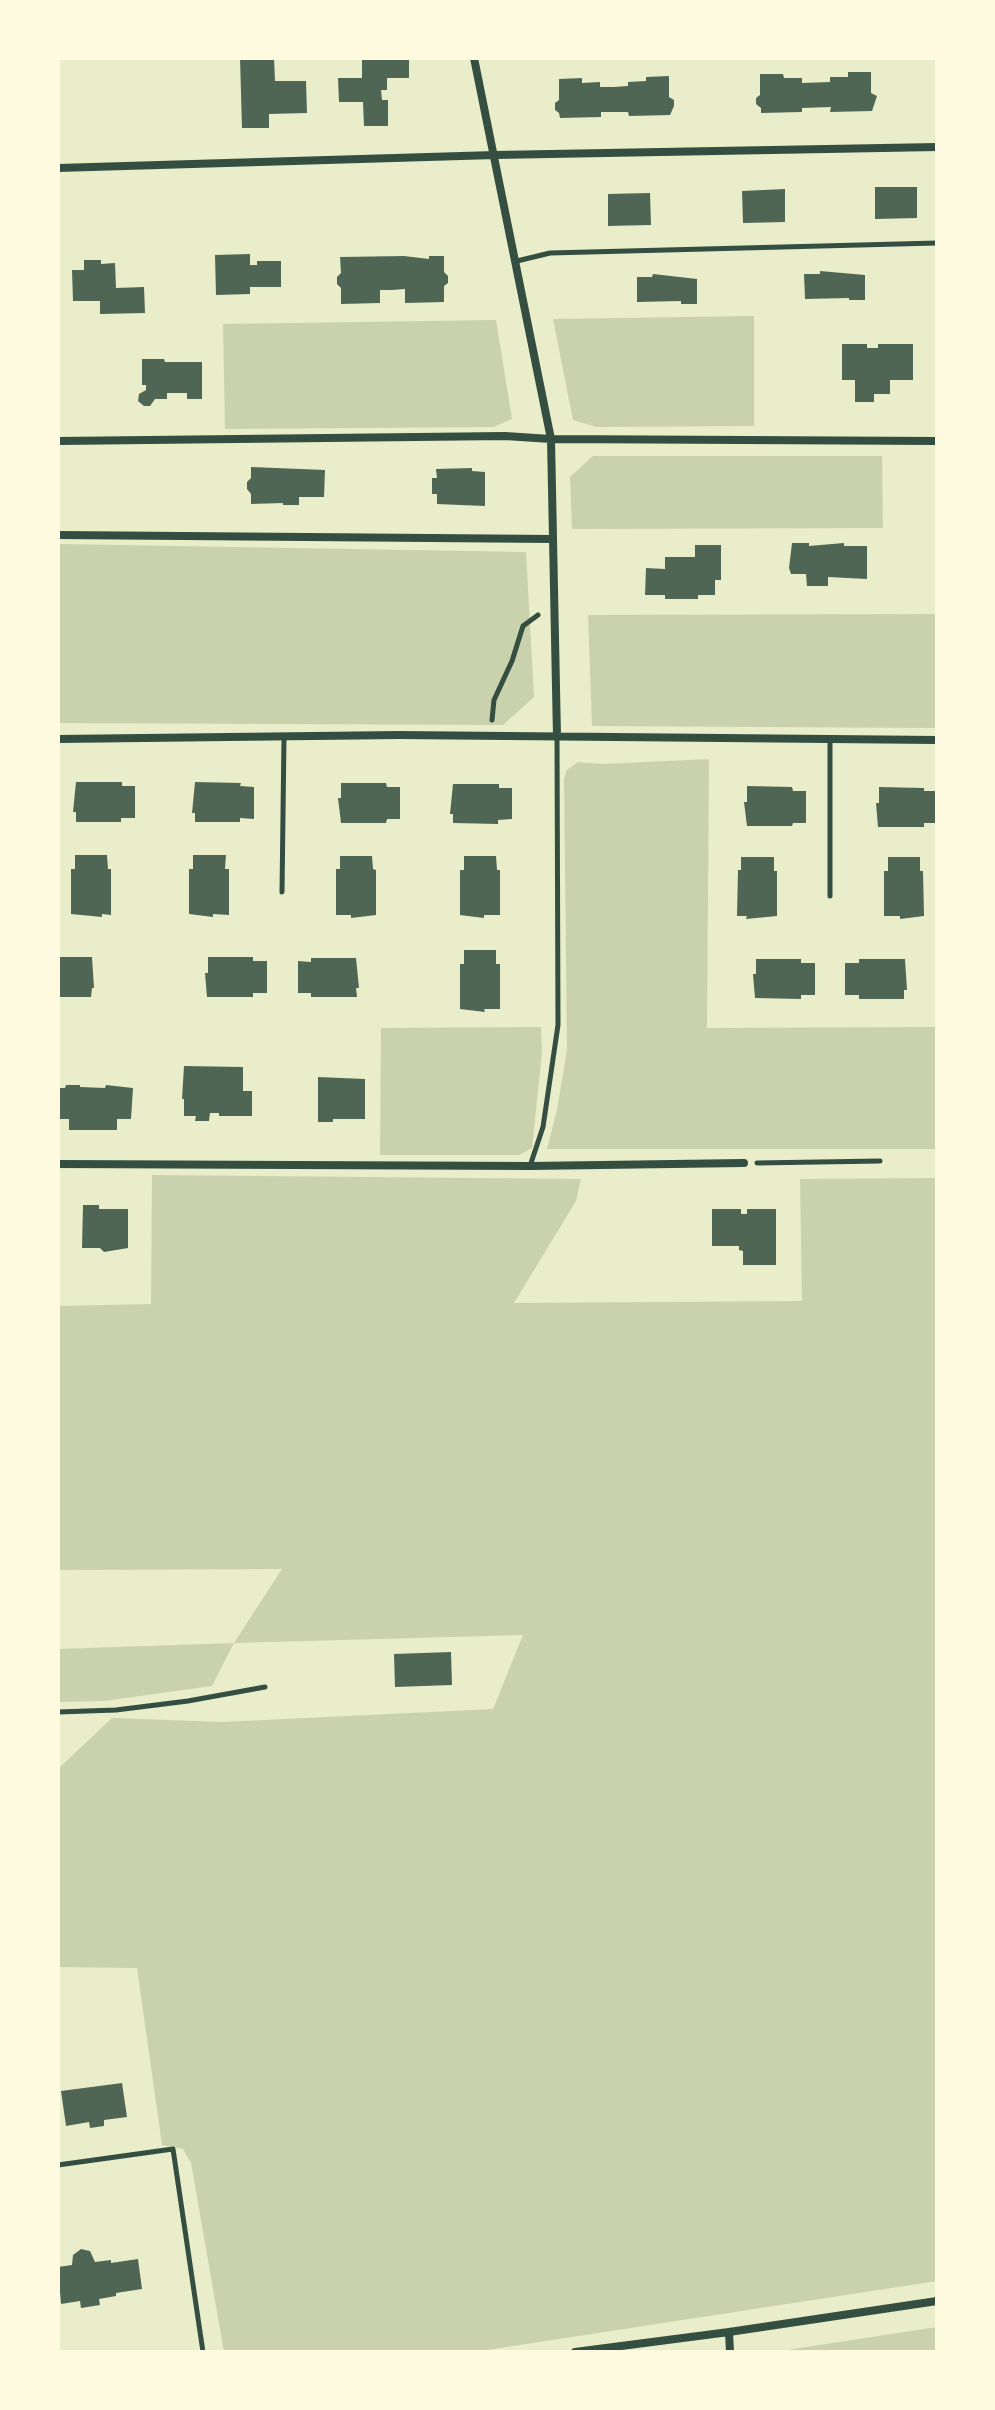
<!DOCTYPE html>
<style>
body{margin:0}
#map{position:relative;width:995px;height:2410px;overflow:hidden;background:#e9edc9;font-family:Quicksand,sans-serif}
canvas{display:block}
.frame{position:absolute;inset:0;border:60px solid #fefae0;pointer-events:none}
</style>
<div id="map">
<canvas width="995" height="2410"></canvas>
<div class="frame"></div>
</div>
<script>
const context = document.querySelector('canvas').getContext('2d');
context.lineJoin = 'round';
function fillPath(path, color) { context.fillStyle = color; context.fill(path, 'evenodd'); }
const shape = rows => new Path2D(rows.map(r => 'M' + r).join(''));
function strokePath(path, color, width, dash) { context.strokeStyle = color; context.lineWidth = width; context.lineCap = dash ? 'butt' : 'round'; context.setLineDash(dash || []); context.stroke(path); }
fillPath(shape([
 [754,316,754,426,597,427,573,420,553,319],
 [496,320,512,419,494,427,225,429,223,324],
 [593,456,882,456,883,528,572,529,570,477],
 [58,544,526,552,534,697,503,725,58,723],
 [937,614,937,728,592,726,588,615],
 [709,759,707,1028,937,1027,937,1149,547,1149,557,1110,567,1049,564,778,567,770,578,762,602,764],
 [541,1027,542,1052,532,1148,519,1155,380,1155,381,1028],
 [152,1175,581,1179,576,1201,514,1303,802,1301,800,1179,937,1178,937,2281,474,2352,224,2352,191,2163,183,2149,162,2145,137,1968,58,1967,58,1769,112,1718,222,1722,493,1709,523,1635,234,1643,212,1686,104,1701,58,1702,58,1649,234,1643,282,1569,58,1570,58,1306,151,1304],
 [937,2327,937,2352,774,2352]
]), '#cad2ad');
fillPath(shape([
 [240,58,274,58,275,81,306,81,307,113,269,114,269,128,242,128],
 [362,58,409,58,409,78,387,78,387,90,381,90,382,100,388,100,388,126,364,126,363,102,339,102,338,78,362,78],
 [848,72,871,72,871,93,877,96,872,111,830,112,831,107,802,108,802,112,761,113,761,108,756,104,756,98,760,95,760,74,783,74,784,78,802,78,802,83,830,82,830,77,848,77],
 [669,76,669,97,674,100,674,106,670,115,629,116,628,112,601,112,601,117,560,118,559,113,555,110,555,103,559,100,559,79,582,78,582,83,600,82,600,87,614,87,628,86,628,82,646,81,646,77],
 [875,187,917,187,917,218,875,219],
 [785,189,785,222,743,223,742,191],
 [650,193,651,225,608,226,608,194],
 [250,254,250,265,257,265,257,261,281,261,281,287,250,287,250,294,216,295,215,255],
 [404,256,429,259,429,256,444,256,444,272,448,276,448,283,444,286,444,302,405,303,405,289,392,290,380,290,380,303,341,304,341,288,337,284,337,277,341,273,340,257],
 [84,260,101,260,101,264,115,263,116,288,144,287,145,313,100,314,100,301,73,301,72,270,84,270],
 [820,271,865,275,865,300,849,300,849,298,805,299,804,274,820,274],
 [653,274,697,279,697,304,681,304,681,301,637,302,637,277,652,277],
 [842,344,867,344,867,348,878,348,878,344,913,344,913,380,890,380,890,394,874,394,874,402,855,402,855,380,842,380],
 [142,359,164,359,165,362,202,362,202,399,187,399,187,393,167,393,167,399,155,399,150,406,144,406,138,401,139,394,146,390,146,385,142,385],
 [251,467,325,470,324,497,299,497,299,505,283,505,283,503,251,504,251,494,247,489,247,482,251,478],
 [472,468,472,471,485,472,485,506,437,504,437,494,432,494,432,478,437,478,436,469],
 [792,543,809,543,809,546,844,543,844,546,867,546,867,579,828,577,828,586,807,586,806,574,791,574,789,568],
 [695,545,721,545,721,580,715,580,715,595,698,595,698,599,665,599,665,595,645,595,646,568,665,569,665,557,695,557],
 [76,782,122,782,122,786,135,786,135,818,121,818,121,822,76,822,76,812,73,812],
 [195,782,241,783,240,786,254,787,254,819,240,818,240,822,195,822,195,813,192,813],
 [341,783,386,783,387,787,400,787,400,819,387,819,386,823,341,823,338,798,341,798],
 [453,784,499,784,499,788,512,788,512,819,498,820,498,824,453,823,453,814,450,814],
 [747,786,792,787,793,791,806,791,806,823,793,823,792,826,747,826,744,802,747,802],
 [879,787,924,788,924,791,937,791,937,823,924,823,924,827,878,827,876,803,879,803],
 [75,855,107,855,108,869,111,869,111,915,102,914,102,917,71,914,71,869,75,869],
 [193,855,226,855,225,869,229,869,229,915,213,914,213,917,189,914,189,869,193,869],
 [340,856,372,856,373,869,376,870,376,915,351,918,351,915,336,915,336,869,340,869],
 [464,856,496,856,497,870,500,870,500,915,484,915,484,918,460,915,460,870,464,870],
 [741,857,774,857,774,871,777,871,777,916,746,919,747,916,737,916,738,870,741,870],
 [888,857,920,857,920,871,923,871,924,916,900,919,900,916,884,916,884,871,888,871],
 [464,950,496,950,496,964,500,964,500,1009,484,1009,485,1012,460,1009,460,964,464,964],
 [58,957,92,957,94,988,92,988,91,997,58,997],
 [208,957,253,957,253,961,267,961,267,993,253,993,253,997,207,997,205,973,208,973],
 [311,958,356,958,359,988,356,988,357,997,311,997,311,993,298,993,298,961,311,962],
 [756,959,801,959,801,963,815,963,815,995,801,995,801,999,755,998,753,974,756,974],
 [859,959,905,959,907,990,904,990,904,999,859,999,859,995,845,995,845,963,859,963],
 [184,1066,243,1067,243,1091,252,1091,252,1116,219,1116,219,1113,210,1113,209,1121,195,1121,196,1116,184,1116,184,1099,182,1099],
 [318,1077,365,1079,365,1119,333,1119,333,1122,318,1122],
 [66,1085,80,1085,80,1087,105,1088,106,1085,133,1088,131,1119,117,1119,117,1130,69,1130,69,1119,58,1119,58,1088,65,1088],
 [83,1205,99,1205,99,1209,128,1209,128,1248,104,1252,100,1248,82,1248],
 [712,1209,741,1209,741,1214,747,1214,747,1209,776,1209,776,1265,743,1265,743,1251,739,1250,739,1246,712,1246],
 [451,1652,452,1685,395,1687,394,1654],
 [122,2083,127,2117,104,2120,104,2126,90,2128,89,2122,66,2126,61,2091],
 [81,2249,90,2251,95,2262,111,2260,111,2263,138,2259,142,2289,116,2293,116,2296,99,2299,100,2305,81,2308,80,2301,61,2304,58,2267,72,2265,73,2255]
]), '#4f6655');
strokePath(shape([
 [492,720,494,700,512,661,523,626,538,615],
 [757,1163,880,1161]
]), '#344e41', 5);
strokePath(shape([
 [517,261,550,253,937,243],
 [282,892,284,738],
 [830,896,830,741],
 [530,1166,543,1127,558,1025,557,737],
 [58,1712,116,1710,188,1701,265,1687],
 [58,2165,173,2149,203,2352]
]), '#344e41', 5);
strokePath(shape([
 [474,58,551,439,557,737],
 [58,168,495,155,937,147],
 [58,441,505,436,551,439,937,441],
 [58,535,553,539],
 [58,739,399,735,937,740],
 [58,1164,530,1166,744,1163],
 [729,2332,730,2352],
 [575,2352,729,2332,937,2301]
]), '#344e41', 8);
</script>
